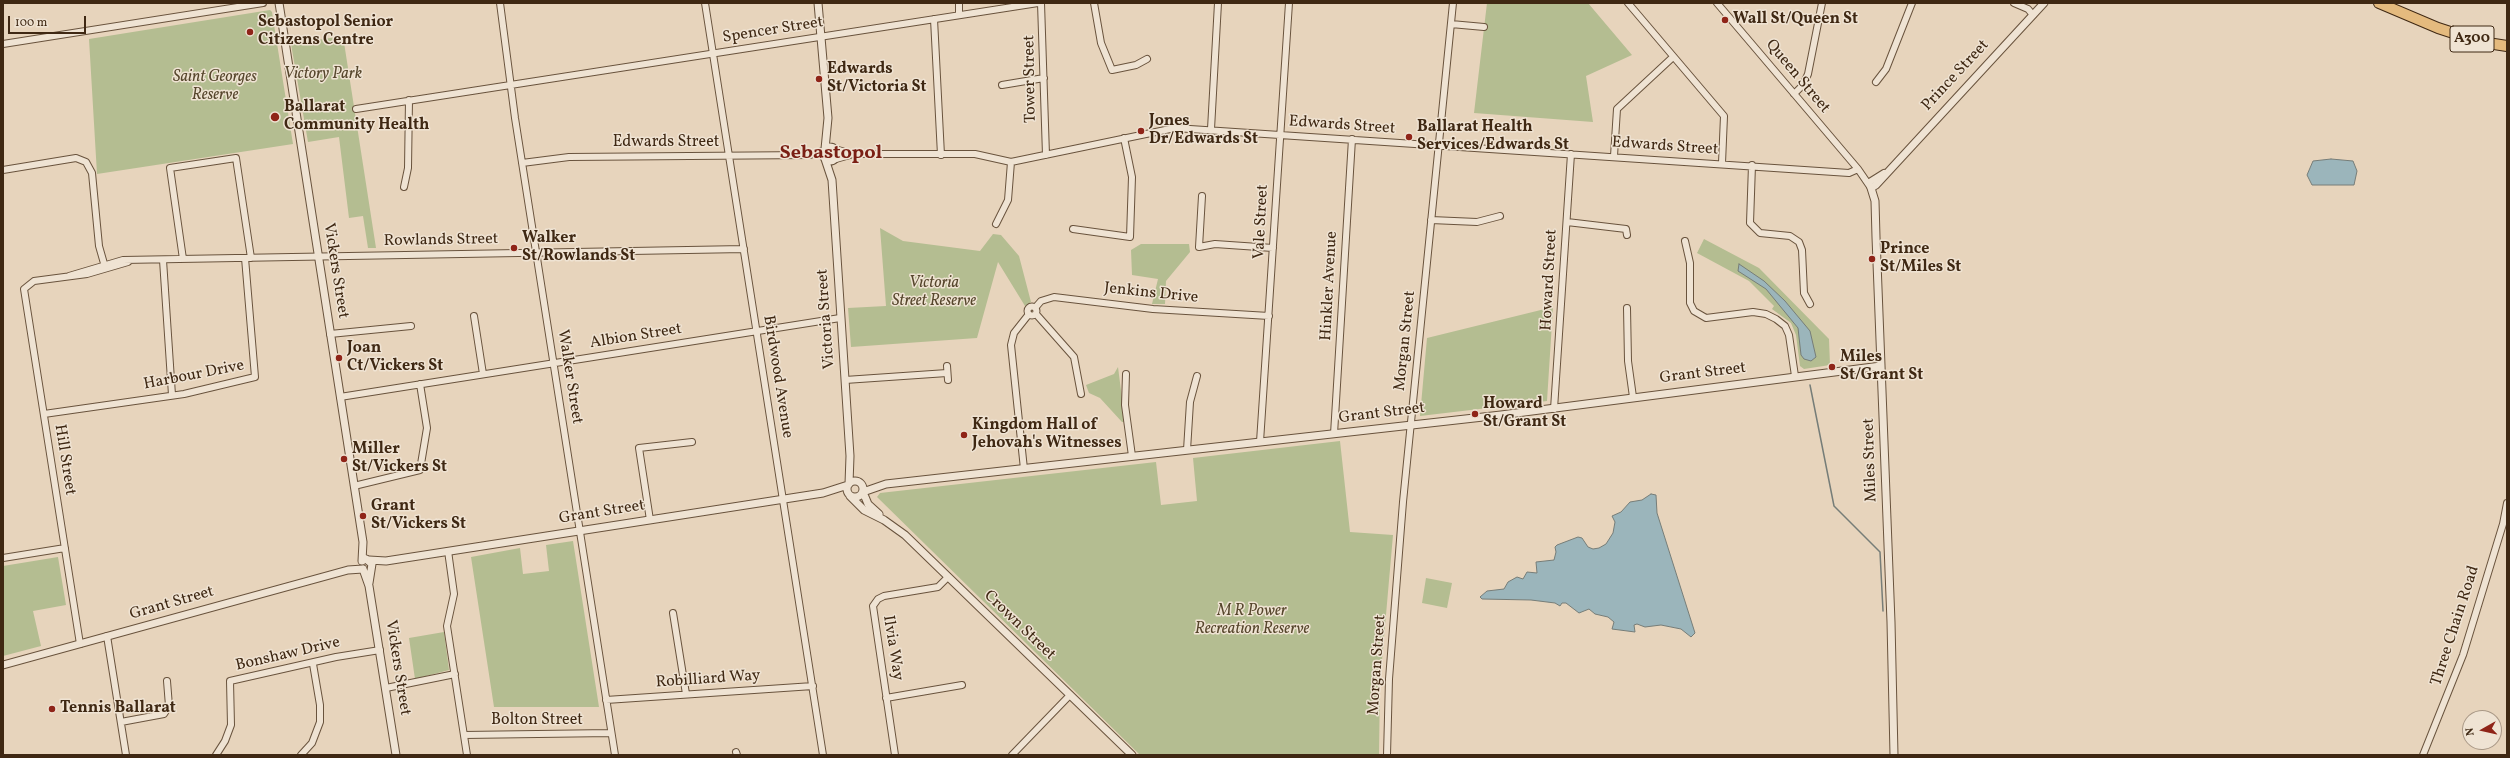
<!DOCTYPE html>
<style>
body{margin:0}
#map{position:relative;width:2510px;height:758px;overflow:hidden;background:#e7d4bc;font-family:Vollkorn,serif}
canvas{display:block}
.frame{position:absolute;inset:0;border:4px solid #3f2813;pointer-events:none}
.north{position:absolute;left:2462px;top:710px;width:40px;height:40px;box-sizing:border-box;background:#efe3d3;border:1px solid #a99886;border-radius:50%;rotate:262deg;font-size:11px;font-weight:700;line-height:16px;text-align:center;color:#3f2813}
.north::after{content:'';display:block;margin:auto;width:14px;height:18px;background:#8f2418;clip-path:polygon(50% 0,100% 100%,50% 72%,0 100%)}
.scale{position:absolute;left:8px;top:16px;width:78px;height:18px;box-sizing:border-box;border:2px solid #3f2813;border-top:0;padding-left:5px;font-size:12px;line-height:14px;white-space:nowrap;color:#3f2813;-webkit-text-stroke:3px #efe3d3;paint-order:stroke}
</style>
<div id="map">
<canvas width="2510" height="758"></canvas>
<div class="frame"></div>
<div class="north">N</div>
<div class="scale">100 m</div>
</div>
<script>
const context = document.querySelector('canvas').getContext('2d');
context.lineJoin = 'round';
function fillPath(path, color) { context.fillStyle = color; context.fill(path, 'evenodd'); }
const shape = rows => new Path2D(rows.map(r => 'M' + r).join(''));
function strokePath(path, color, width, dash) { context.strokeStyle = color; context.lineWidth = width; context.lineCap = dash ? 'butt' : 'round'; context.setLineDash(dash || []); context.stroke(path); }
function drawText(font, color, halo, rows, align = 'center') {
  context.font = font + ' Vollkorn,serif'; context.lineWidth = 3; context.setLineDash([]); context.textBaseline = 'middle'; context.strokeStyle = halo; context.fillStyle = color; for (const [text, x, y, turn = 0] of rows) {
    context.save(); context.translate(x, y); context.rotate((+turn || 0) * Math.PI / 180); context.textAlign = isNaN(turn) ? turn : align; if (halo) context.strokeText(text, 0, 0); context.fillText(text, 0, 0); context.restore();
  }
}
fillPath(shape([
 [1487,3,1588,3,1632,55,1586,76,1593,122,1474,113],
 [270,10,272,12,293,144,97,174,89,39],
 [343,36,376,248,368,248,363,216,349,218,339,137,308,142,291,44],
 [880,228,903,241,980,251,993,234,1001,235,1019,256,1031,302,1025,306,998,262,977,338,851,347,848,308,886,306],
 [1704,239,1759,268,1829,339,1830,365,1804,369,1800,366,1796,335,1791,323,1772,309,1774,306,1749,281,1697,253],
 [1141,244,1189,244,1190,252,1166,281,1165,304,1152,304,1158,279,1132,275,1131,250],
 [1553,307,1547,401,1420,416,1427,338],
 [1118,367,1125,422,1122,422,1100,398,1089,393,1086,385,1114,374],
 [1340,441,1350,532,1393,535,1380,683,1379,755,1140,755,877,497,880,493,1156,462,1161,505,1197,501,1193,458],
 [573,541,599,707,494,707,471,557,520,548,523,574,549,571,546,545],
 [58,557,66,605,33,611,41,646,3,656,3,566],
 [1426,578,1452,583,1447,608,1422,603],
 [444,632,449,670,415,679,409,638]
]), '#b4bd91');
const water = shape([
 [2331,159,2353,161,2357,171,2354,185,2312,185,2307,175,2313,161,2331,159],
 [1739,264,1764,281,1785,301,1810,331,1816,357,1811,361,1804,359,1801,355,1798,328,1766,289,1738,271,1739,264],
 [1651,494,1656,495,1657,513,1695,633,1691,637,1681,629,1661,625,1645,627,1637,624,1634,625,1635,632,1612,629,1614,622,1608,617,1595,614,1589,609,1579,613,1566,603,1562,603,1560,606,1555,603,1531,600,1482,599,1480,597,1487,591,1504,589,1508,582,1517,577,1523,579,1527,572,1537,573,1536,562,1554,560,1556,552,1555,547,1557,545,1578,537,1582,538,1588,547,1593,549,1599,548,1606,544,1613,533,1615,522,1612,516,1621,512,1630,502,1642,500,1651,494]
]);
fillPath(water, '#9bb5bb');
strokePath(water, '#767d78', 1);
strokePath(shape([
 [1810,385,1834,506,1880,552,1883,611]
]), '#767d78', 1.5);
const minor = shape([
 [500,3,515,118,615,755],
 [705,3,823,755],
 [959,3,959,15],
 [1041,3,1046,155],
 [1094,3,1101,43,1112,70,1136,65,1147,59],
 [1628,3,1724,116,1722,163],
 [1717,3,1858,169,1871,188],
 [2014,3,2028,9,2033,15],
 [934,19,941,155],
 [1451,24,1484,27],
 [3,44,263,3],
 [1876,82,1886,69,1912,3],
 [1002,85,1044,78],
 [1794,94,1803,85,1808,74,1822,3],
 [356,109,1038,3],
 [1211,129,1218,3],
 [835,149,852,154,975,154,1011,162,1175,128,1849,173,1858,169],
 [1614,156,1617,109,1673,57],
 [836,159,850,155],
 [522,163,569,157,810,155,825,150],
 [1752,165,1750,223,1760,233,1790,236,1799,242,1802,250,1804,293,1810,304],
 [3,170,76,158,86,162,92,173,99,246,105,267],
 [1868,183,1884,173],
 [404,187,408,168,409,100],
 [1202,196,1199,247,1215,244,1273,248],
 [1431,220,1477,222,1500,216],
 [1567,222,1626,229,1627,235],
 [996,224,1008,200,1011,162],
 [1073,229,1130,237,1132,177,1124,138],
 [1685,241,1690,263,1690,303,1694,311,1706,318,1753,312,1766,314,1776,319,1785,326,1789,335,1795,376],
 [183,259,170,168,236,158,251,258],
 [163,260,172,395],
 [69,276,123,260,744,249],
 '1027.5 311a4.5 4.5 0 1 1 9 0a4.5 4.5 0 1 1-9 0Z',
 [1035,308,1041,301,1054,297,1153,309,1269,316],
 [1627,308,1628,361,1633,397],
 [1036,314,1074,357,1081,394],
 [474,316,483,374],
 [330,334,411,326],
 [947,366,948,380],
 [1126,374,1125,405,1132,456],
 [845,380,947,373],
 [340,397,840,318],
 [1554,409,1571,154],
 [44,414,184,394,255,377,245,258],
 [1334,434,1352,139],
 [1260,442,1289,3],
 [1187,450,1190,402,1197,376],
 [1024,469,1011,345,1014,333,1029,314],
 [354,486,420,470,427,428,420,384],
 [650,520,639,448,692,442],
 [448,551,454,594,447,626,467,755],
 [3,558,65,548],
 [673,613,686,694],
 [107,636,126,755],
 [80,644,24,289,34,281,87,274,128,262],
 [386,688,455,674],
 [886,698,962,685],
 [606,700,813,686],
 [121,722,164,714,169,706,167,681],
 [464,735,611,733],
 [736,752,737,755],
 [216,755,225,741,231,725,230,681,336,657,380,650],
 [301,755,312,743,320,722,320,705,313,664],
 [895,755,873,606,878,599,884,596,938,587,948,577],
 [1012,755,1070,695],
 [1387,755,1389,679,1403,502,1453,3],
 [2423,755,2463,655,2503,524,2507,503]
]);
const tertiary = shape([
 [279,3,363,542,362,561],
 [818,3,828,118,825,149],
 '823 154a7 7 0 1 1 14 0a7 7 0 1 1-14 0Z',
 [825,159,832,180,850,456,849,484],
 '847 489a8 8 0 1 1 16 0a8 8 0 1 1-16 0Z',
 [863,492,886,484,1501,415,1881,366],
 [863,492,868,504,879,514],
 [850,496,864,510,884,520,905,535,1132,755],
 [366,559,372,564,369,583],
 [369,560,386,561,823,493,848,485],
 [363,569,369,586,396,755],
 [3,665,348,570,363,569],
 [1894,755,1891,622,1876,237,1875,201,1871,188,1876,185,2044,3]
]);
const trunk = shape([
 [2379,3,2438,28,2481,42,2507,46]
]);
strokePath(minor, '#69533d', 8);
strokePath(tertiary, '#69533d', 9);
strokePath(trunk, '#3f2813', 12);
strokePath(minor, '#efe3d3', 6);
strokePath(tertiary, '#efe3d3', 7);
strokePath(trunk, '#e4ba7e', 10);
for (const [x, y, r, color] of [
 [1725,20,4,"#8f2418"],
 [250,32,4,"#8f2418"],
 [819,79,4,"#8f2418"],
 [275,117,5,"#8f2418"],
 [1141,131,4,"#8f2418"],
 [1409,137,4,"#8f2418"],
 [514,248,4,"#8f2418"],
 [1872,259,4,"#8f2418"],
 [339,358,4,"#8f2418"],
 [1832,367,4,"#8f2418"],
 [1475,414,4,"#8f2418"],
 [964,435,4,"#8f2418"],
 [344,459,4,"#8f2418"],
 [363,516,4,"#8f2418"],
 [52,709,4,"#8f2418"]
]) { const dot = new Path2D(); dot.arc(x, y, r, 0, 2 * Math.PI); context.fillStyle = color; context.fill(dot); strokePath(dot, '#efe3d3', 1.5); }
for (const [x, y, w] of [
 [2472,39,44]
]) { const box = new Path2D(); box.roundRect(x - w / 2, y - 13, w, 26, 3); context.fillStyle = '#efe3d3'; context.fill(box); strokePath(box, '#3f2813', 1); }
drawText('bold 15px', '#3f2813', null, [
 ["A300",2472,39]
]);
drawText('bold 16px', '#3f2813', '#efe3d3', [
 ["Wall St/Queen St",1733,20],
 ["Sebastopol Senior",258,23],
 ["Citizens Centre",258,41],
 ["Edwards",827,70],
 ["St/Victoria St",827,88],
 ["Ballarat",284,108],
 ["Community Health",284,126],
 ["Jones",1149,122],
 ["Dr/Edwards St",1149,140],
 ["Ballarat Health",1417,128],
 ["Services/Edwards St",1417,146],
 ["Walker",522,239],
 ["St/Rowlands St",522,257],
 ["Prince",1880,250],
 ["St/Miles St",1880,268],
 ["Joan",347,349],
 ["Ct/Vickers St",347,367],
 ["Miles",1840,358],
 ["St/Grant St",1840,376],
 ["Howard",1483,405],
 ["St/Grant St",1483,423],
 ["Kingdom Hall of",972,426],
 ["Jehovah's Witnesses",972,444],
 ["Miller",352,450],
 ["St/Vickers St",352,468],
 ["Grant",371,507],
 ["St/Vickers St",371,525],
 ["Tennis Ballarat",60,709]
], 'left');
drawText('16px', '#3f2813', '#efe3d3', [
 ["Spencer Street",773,31,-9],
 ["Prince Street",1956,76,-47],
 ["Queen Street",1797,77,50],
 ["Tower Street",1031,79,-91],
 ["Edwards Street",1342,126,4],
 ["Edwards Street",666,143],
 ["Edwards Street",1665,147,4],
 ["Vale Street",1262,222,-87],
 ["Rowlands Street",441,241,-1],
 ["Vickers Street",335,271,81],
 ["Howard Street",1550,280,-87],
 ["Hinkler Avenue",1330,286,-87],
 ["Jenkins Drive",1151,294,6],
 ["Victoria Street",827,319,-94],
 ["Albion Street",636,337,-9],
 ["Morgan Street",1406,341,-84],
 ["Grant Street",1703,374,-7],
 ["Harbour Drive",194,376,-11],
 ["Walker Street",569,377,81],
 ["Birdwood Avenue",777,377,81],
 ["Grant Street",1382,414,-7],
 ["Hill Street",64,460,81],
 ["Miles Street",1871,460,-92],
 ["Grant Street",602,513,-9],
 ["Grant Street",172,604,-16],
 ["Crown Street",1019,626,44],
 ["Three Chain Road",2456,626,-72],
 ["Ilvia Way",892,648,81],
 ["Bonshaw Drive",288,655,-13],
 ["Morgan Street",1378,665,-86],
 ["Vickers Street",397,668,81],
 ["Robilliard Way",708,680,-4],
 ["Bolton Street",537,721]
]);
drawText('italic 16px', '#56462c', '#efe3d3', [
 ["Victory Park",323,75],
 ["Saint Georges",215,78],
 ["Reserve",215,96],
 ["Victoria",934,284],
 ["Street Reserve",934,302],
 ["M R Power",1252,612],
 ["Recreation Reserve",1252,630]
]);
drawText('bold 20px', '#7a1f14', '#efe3d3', [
 ["Sebastopol",831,154]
]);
</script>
